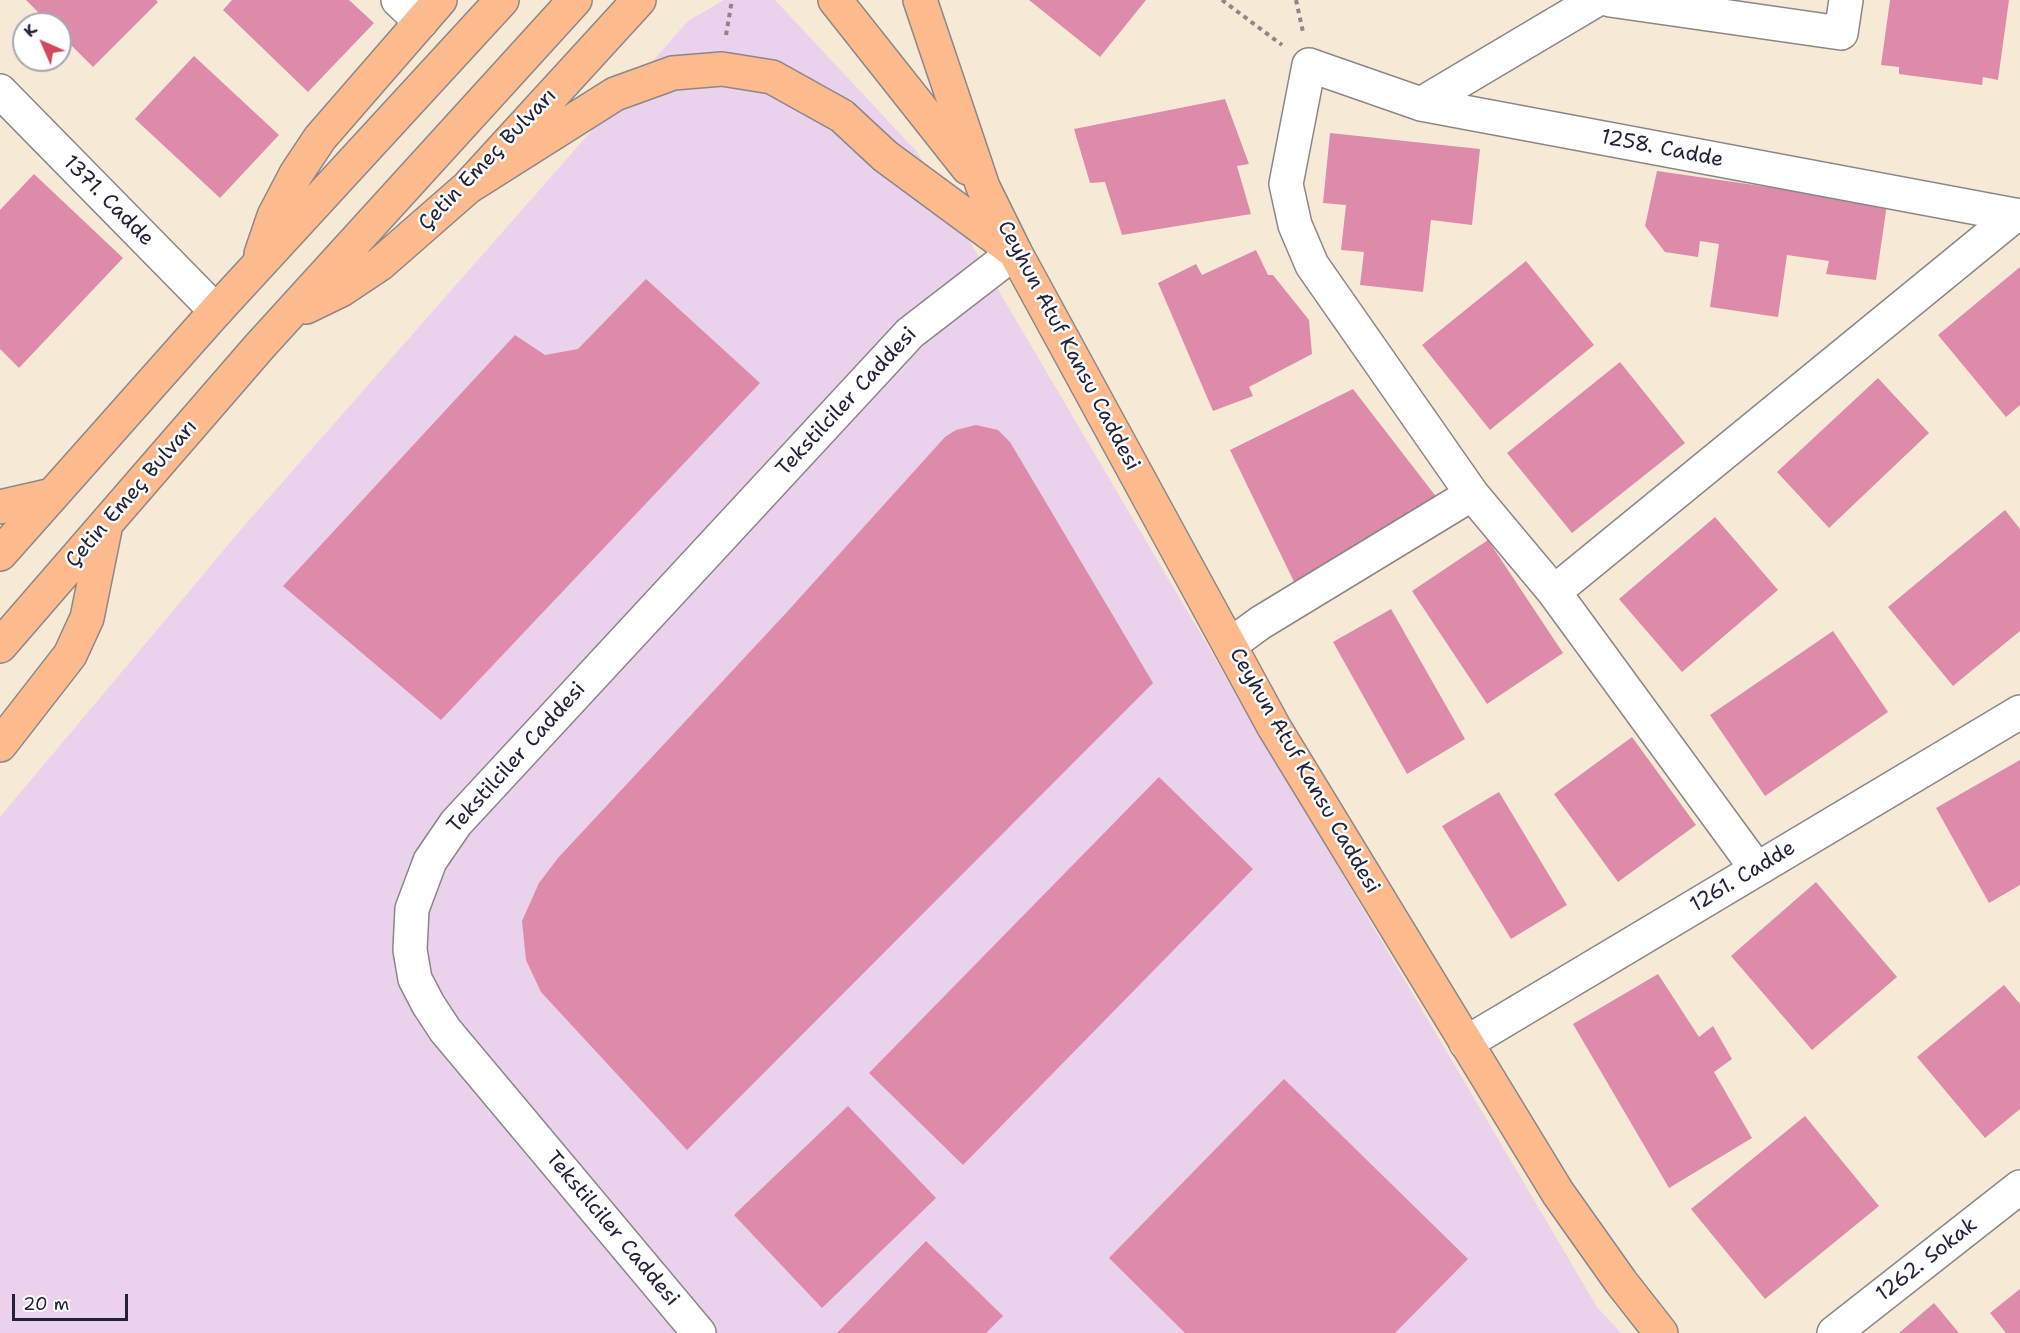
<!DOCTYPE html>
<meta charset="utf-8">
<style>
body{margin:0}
#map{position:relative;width:2020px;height:1333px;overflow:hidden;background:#f6ead7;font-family:"Shantell Sans",sans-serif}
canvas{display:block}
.north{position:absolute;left:12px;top:12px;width:60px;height:60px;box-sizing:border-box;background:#fff;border:2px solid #a7a7b1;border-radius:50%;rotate:315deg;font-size:16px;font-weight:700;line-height:24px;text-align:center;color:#22223b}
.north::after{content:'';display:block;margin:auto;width:21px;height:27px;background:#d1495b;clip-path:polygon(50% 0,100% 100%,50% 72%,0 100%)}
.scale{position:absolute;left:12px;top:1294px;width:116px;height:27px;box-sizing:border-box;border:3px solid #22223b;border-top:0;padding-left:8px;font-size:18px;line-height:21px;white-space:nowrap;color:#22223b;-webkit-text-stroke:4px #fff;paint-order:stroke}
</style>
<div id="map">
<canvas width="2020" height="1333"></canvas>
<div class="north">K</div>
<div class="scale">20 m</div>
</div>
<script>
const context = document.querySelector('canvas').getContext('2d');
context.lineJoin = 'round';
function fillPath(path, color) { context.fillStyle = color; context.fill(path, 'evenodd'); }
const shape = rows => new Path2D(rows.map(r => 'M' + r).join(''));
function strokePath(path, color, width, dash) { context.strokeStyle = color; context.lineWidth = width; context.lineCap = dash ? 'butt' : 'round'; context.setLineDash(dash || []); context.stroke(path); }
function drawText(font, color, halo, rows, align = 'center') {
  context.font = font + ' "Shantell Sans",sans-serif'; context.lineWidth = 5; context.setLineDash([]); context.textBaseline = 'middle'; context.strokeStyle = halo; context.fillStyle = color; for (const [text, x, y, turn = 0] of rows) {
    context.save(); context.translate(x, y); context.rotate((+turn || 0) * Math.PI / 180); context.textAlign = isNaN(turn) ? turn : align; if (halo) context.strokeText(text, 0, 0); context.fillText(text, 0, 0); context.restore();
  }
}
fillPath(shape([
 [724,0,775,0,917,152,1597,1307,1621,1333,0,1333,0,817,244,526,688,21]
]), '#ead1ec');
fillPath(shape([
 [26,0,156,0,158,2,93,67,60,34,60,24,50,24],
 [232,0,349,0,374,23,308,92,223,10],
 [1029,0,1146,0,1100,57],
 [1890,0,2009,0,1998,80,1983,77,1982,85,1899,74,1899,67,1881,65],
 [194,56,279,135,220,198,135,119],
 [1225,99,1249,164,1237,166,1251,214,1122,235,1105,182,1090,183,1074,129],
 [1330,133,1480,149,1472,225,1431,220,1423,292,1360,285,1364,252,1341,250,1346,205,1323,203],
 [1657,171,1887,204,1876,280,1826,274,1829,261,1787,255,1778,317,1710,307,1719,244,1700,241,1698,257,1665,252,1645,226],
 [34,174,123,258,19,368,0,349,0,210],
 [1256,250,1268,275,1273,275,1309,320,1312,354,1249,387,1253,396,1213,411,1158,283,1196,264,1202,275],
 [1526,261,1594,345,1490,430,1422,345],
 [2020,267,2020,405,2006,417,1938,335],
 [646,279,760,383,441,720,283,586,515,335,545,355,578,349],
 [1620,362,1685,443,1572,533,1507,453],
 [1878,378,1929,433,1829,528,1777,472],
 [1353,389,1441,503,1298,590,1230,450],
 [976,425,998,430,1010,442,1153,683,687,1150,541,992,526,960,522,921,539,883,558,858,787,612,945,437,956,430],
 [2005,510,2020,529,2020,631,1953,686,1888,607],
 [1715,517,1778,590,1682,672,1619,599],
 [1488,540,1563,653,1487,704,1412,591],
 [1391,609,1465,739,1407,774,1333,642],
 [1833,631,1888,712,1765,796,1710,715],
 [1632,737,1696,825,1618,882,1554,794],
 [2020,760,2020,885,1989,903,1936,808],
 [1159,777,1253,869,963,1165,869,1073],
 [1499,792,1567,905,1511,939,1442,826],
 [1816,882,1897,977,1812,1050,1731,956],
 [1658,974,1699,1037,1713,1026,1732,1059,1714,1072,1752,1138,1669,1188,1573,1024],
 [2004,985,2020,1004,2020,1109,1985,1138,1917,1057],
 [1284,1079,1468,1259,1395,1333,1185,1333,1109,1258],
 [848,1106,936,1198,822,1308,734,1215],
 [1805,1116,1879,1206,1765,1299,1691,1209],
 [926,1241,1003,1316,986,1333,837,1333],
 [2020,1289,2020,1333,2006,1333,1990,1313],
 [1934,1303,1959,1333,1899,1333]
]), '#dd8aab');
const minor = shape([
 [398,0,421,22],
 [1610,0,1841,33,1846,0],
 [0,91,216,311],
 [1421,104,1596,0],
 [1554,592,2015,215],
 [1230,645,1260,623,1472,494],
 [1756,868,1554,592,1472,494,1312,265,1295,225,1286,184,1309,65,1421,104,2020,216],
 [1466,1043,2020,712],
 [699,1333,445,1030,428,1004,415,979,410,950,412,909,430,861,456,823,910,333,1015,252],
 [1834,1333,2020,1187]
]);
const major = shape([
 [835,0,968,168],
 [920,0,983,187,1015,252,1274,727,1558,1193,1621,1282,1661,1333],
 [468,187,615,94,673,73,722,69,772,77,842,116,885,156,1011,249],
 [261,254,274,216,296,174,320,138,440,0],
 [306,307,341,290,380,264,468,187,639,0],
 [0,554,216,311,502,0],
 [0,646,259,347,575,0],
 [0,745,70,655,87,618,106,524]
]);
const highway = shape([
 [0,507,52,495]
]);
strokePath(minor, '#8c8689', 36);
strokePath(major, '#8c8689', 36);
strokePath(highway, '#8c8689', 36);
strokePath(shape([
 [1222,0,1282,45],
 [1296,0,1303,32],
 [726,35,732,0]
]), '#8c8689', 4, [4.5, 4.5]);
strokePath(minor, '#fff', 33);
strokePath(major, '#fcba8d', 33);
strokePath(highway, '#fcba8d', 33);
drawText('21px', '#22223b', '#fff', [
 ["1258. Cadde",1662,149,11],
 ["Çetin Emeç Bulvarı",488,160,-46],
 ["1371. Cadde",108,201,45],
 ["Ceyhun Atuf Kansu Caddesi",1068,346,62],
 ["Tekstilciler Caddesi",847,402,-47],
 ["Çetin Emeç Bulvarı",132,494,-49],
 ["Tekstilciler Caddesi",517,758,-48],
 ["Ceyhun Atuf Kansu Caddesi",1304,771,60],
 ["1261. Cadde",1743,877,-31],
 ["Tekstilciler Caddesi",612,1229,50],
 ["1262. Sokak",1927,1260,-38]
]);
</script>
